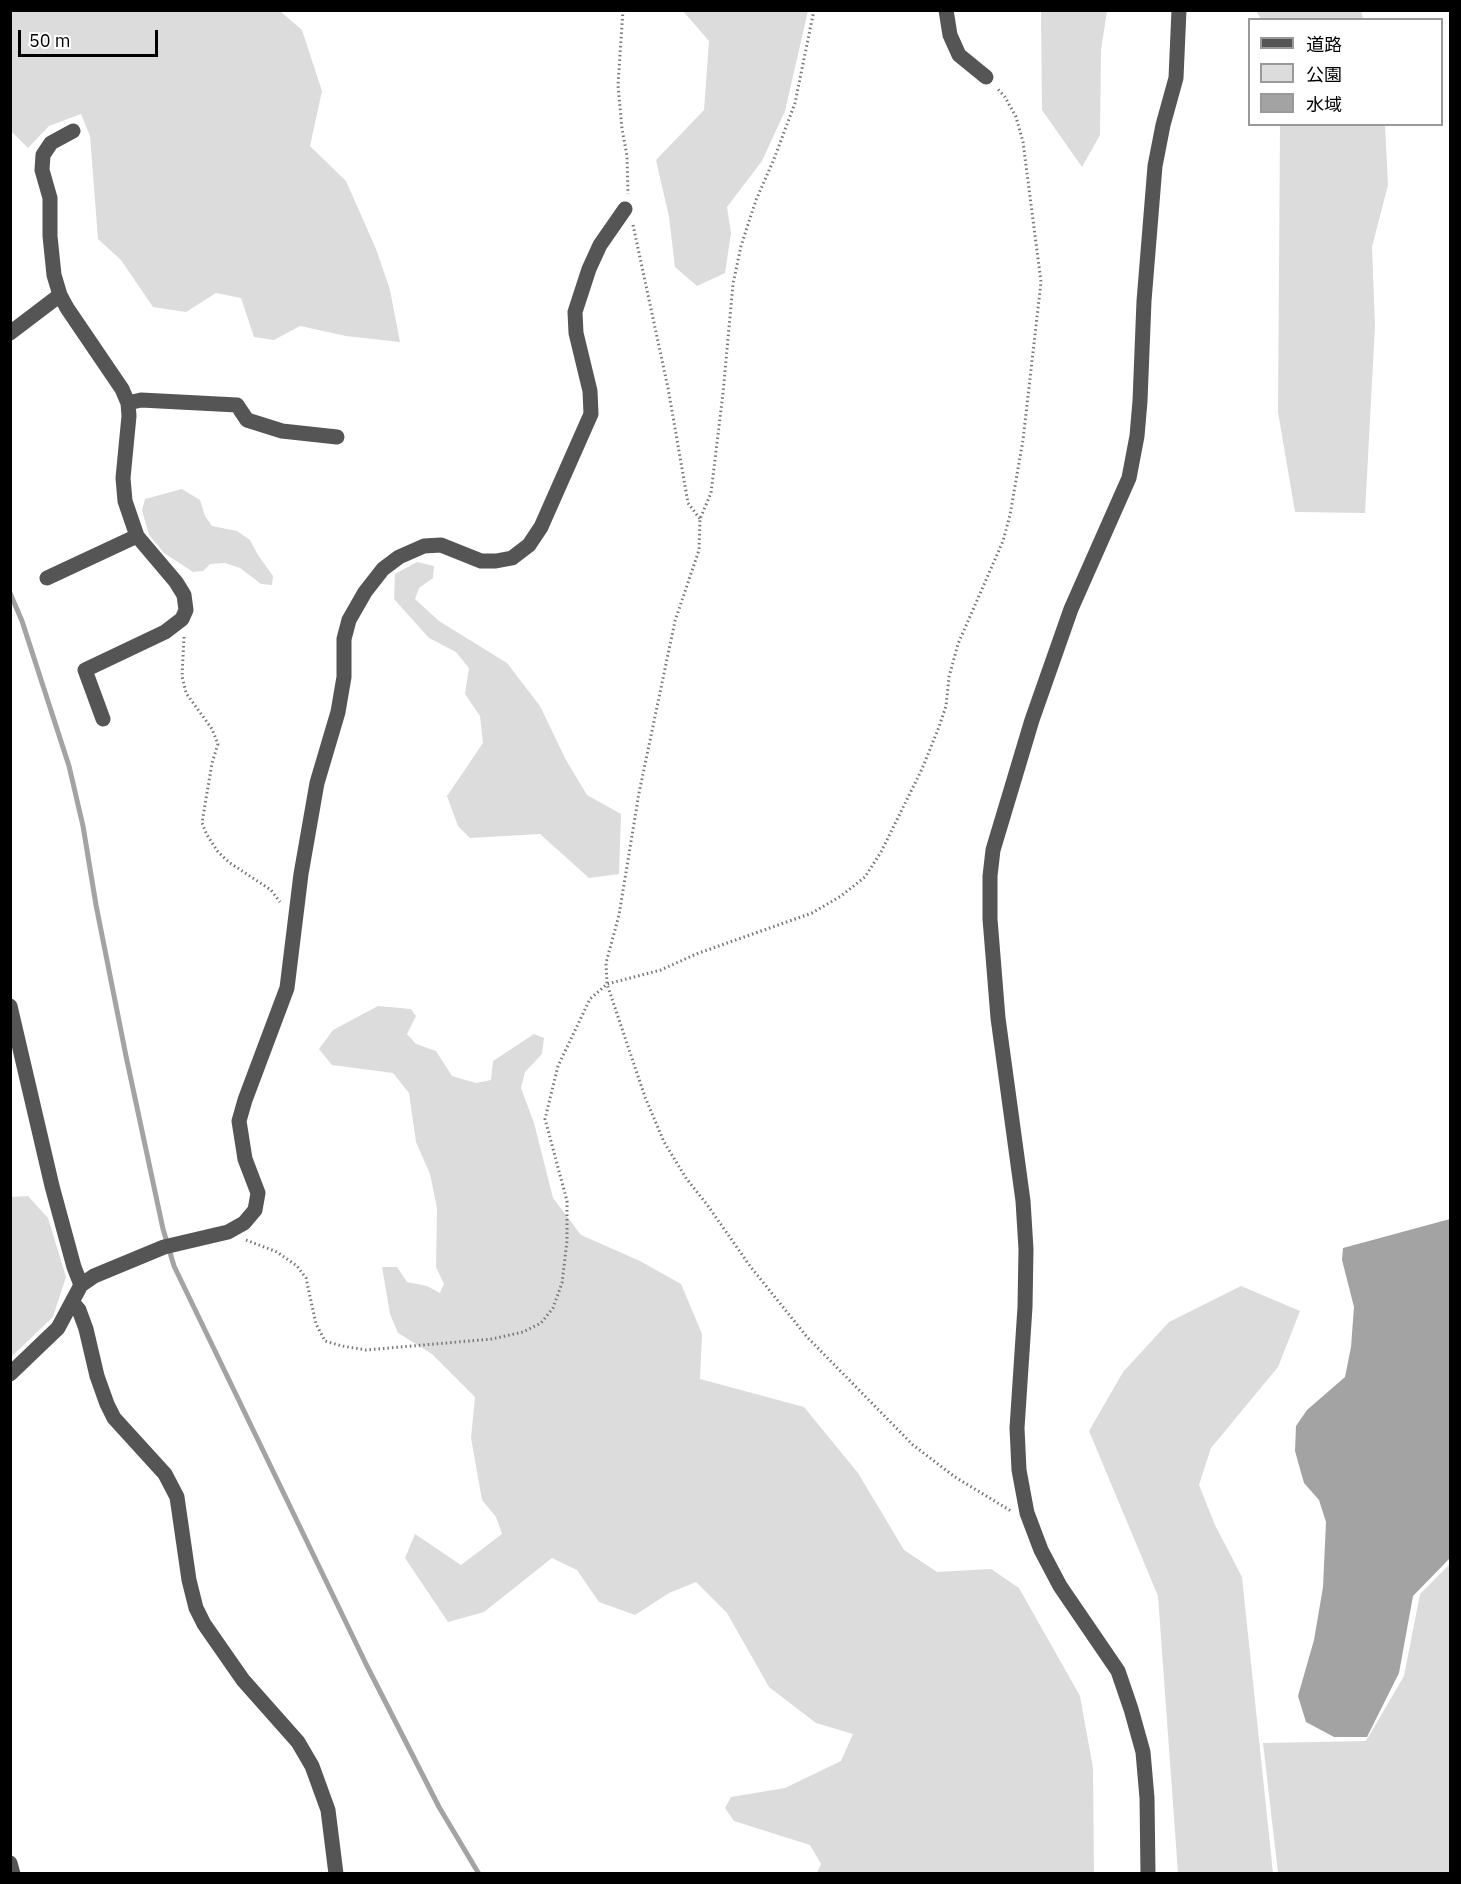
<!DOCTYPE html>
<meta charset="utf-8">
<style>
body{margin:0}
#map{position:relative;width:1461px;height:1884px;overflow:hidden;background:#fff;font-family:"IBM Plex Sans","Noto Sans JP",sans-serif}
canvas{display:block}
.frame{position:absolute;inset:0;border:12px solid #000;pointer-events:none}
.legend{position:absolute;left:1248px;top:18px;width:195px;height:108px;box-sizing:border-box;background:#fff;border:2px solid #999;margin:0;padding:8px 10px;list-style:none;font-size:18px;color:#000}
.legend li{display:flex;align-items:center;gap:12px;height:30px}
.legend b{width:30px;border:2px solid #999}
.scale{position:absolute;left:18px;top:30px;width:140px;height:27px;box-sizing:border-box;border:3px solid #000;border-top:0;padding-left:8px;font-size:18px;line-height:21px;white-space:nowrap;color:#000;-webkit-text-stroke:4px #fff;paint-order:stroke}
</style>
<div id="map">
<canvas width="1461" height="1884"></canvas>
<div class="frame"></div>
<ul class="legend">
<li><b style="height:8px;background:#555"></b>道路</li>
<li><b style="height:16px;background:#dcdcdc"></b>公園</li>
<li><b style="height:16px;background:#a3a3a3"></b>水域</li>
</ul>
<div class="scale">50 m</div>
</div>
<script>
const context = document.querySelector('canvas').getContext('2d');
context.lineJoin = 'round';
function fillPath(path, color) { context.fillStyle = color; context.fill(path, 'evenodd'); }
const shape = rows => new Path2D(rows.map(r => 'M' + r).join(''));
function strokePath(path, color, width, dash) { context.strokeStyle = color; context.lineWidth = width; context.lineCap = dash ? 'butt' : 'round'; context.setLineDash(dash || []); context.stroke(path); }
fillPath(shape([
 [10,11,280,11,302,30,322,91,310,146,346,181,376,249,390,290,400,342,346,336,300,326,274,340,254,337,241,298,216,293,186,312,153,307,121,260,98,239,90,136,81,114,49,126,28,148,11,131],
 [683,11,808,11,785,111,762,161,727,207,731,233,725,273,697,286,675,267,669,217,656,160,704,110,709,41],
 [1041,11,1107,11,1101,50,1100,135,1082,167,1042,110],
 [1256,11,1361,11,1363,19,1261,19],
 [1280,125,1385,125,1388,185,1372,247,1375,326,1365,513,1295,512,1278,412],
 [182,489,200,500,205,516,212,526,237,531,250,540,258,555,273,576,272,585,261,584,240,568,225,563,210,564,203,571,193,572,164,553,149,535,142,510,145,499],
 [417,562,434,566,433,578,419,588,415,599,439,621,507,663,540,706,566,760,587,795,621,814,619,874,589,878,540,834,470,838,458,826,447,796,483,743,480,716,465,694,469,668,456,652,429,638,394,599,395,574],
 [378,1006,411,1009,416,1016,407,1034,416,1044,436,1051,452,1076,476,1083,491,1080,493,1061,534,1034,544,1038,542,1054,525,1072,521,1088,534,1123,553,1198,581,1235,640,1261,681,1284,702,1334,700,1379,804,1407,858,1473,904,1550,937,1572,991,1569,1019,1588,1080,1696,1093,1768,1094,1873,817,1873,821,1864,810,1845,734,1821,725,1808,731,1797,785,1788,841,1761,853,1734,816,1723,769,1687,727,1613,696,1582,669,1593,635,1615,599,1602,577,1570,552,1558,484,1612,448,1622,405,1558,415,1534,461,1565,502,1534,496,1517,482,1500,471,1438,475,1397,432,1354,398,1333,390,1314,382,1267,397,1267,407,1282,427,1286,440,1293,444,1284,436,1267,437,1208,430,1174,416,1142,409,1093,393,1073,332,1065,319,1049,333,1030],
 [28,1196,48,1218,66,1277,53,1317,11,1357,11,1197],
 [1241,1286,1300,1311,1278,1367,1211,1448,1199,1485,1215,1525,1242,1577,1273,1873,1178,1873,1158,1596,1089,1431,1123,1372,1169,1322],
 [1450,1564,1450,1873,1278,1873,1263,1743,1366,1741,1404,1676,1420,1594]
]), '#dcdcdc');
fillPath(shape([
 [1450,1219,1450,1558,1413,1596,1399,1673,1367,1737,1334,1737,1306,1722,1298,1696,1314,1640,1323,1587,1326,1522,1319,1500,1304,1483,1295,1451,1296,1426,1307,1410,1345,1377,1351,1347,1354,1307,1342,1260,1343,1248]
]), '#a3a3a3');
strokePath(shape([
 [10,593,22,621,69,766,83,826,96,905,126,1056,163,1229,174,1266,367,1666,439,1807,479,1874]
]), '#a3a3a3', 5);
strokePath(shape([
 [623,10,618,85,622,129,627,156,628,194],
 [814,10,795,103,774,159,756,200,741,246,733,284,723,393,711,493,700,519,699,550,675,621,639,793,619,915,606,963,607,984,645,1097,664,1142,686,1178,708,1206,750,1266,807,1337,913,1445,955,1477,1011,1511],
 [633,225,668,388,688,503,700,519],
 [184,637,182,676,186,693,212,729,218,744,212,763,202,823,207,835,218,852,230,863,271,890,280,902],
 [246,1240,277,1252,297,1266,306,1278,316,1324,325,1341,342,1346,366,1350,492,1339,523,1332,541,1323,553,1308,562,1283,567,1241,567,1201,545,1119,558,1066,590,999,607,984,661,970,696,954,812,913,841,896,865,877,881,852,922,769,939,727,946,706,949,677,958,644,1003,541,1010,515,1023,440,1041,282,1023,142,1016,117,1005,97,997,88]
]), '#777', 3, [1.5, 3]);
strokePath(shape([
 [946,10,950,35,959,55,986,77],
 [73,131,51,143,43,155,42,170,50,198,50,236,54,275,60,295,67,308,122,389,128,403,129,416,123,478,125,501,137,536,176,582,184,595,186,610,182,619,165,632,85,670,103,719],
 [10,333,60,295],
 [128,403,141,400,237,405,247,420,282,431,337,437],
 [47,578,137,536],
 [10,1006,52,1186,74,1267,81,1285],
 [73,1303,79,1310,86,1329,97,1376,107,1404,114,1418,165,1474,177,1497,189,1580,196,1608,204,1624,243,1680,298,1742,312,1766,328,1810,336,1874],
 [10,1374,58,1328,81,1285,94,1276,164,1247,228,1232,244,1223,255,1210,258,1193,245,1159,239,1121,245,1100,287,988,301,874,317,783,338,712,344,677,344,639,349,620,365,592,383,569,399,557,424,546,441,545,481,561,496,561,512,558,529,545,541,527,591,414,590,391,576,333,575,312,589,269,600,245,625,209],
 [10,1863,13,1874],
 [1148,1874,1147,1798,1143,1752,1131,1709,1118,1671,1060,1586,1041,1550,1027,1513,1019,1470,1017,1428,1025,1307,1026,1249,1023,1201,998,1018,990,919,990,876,993,850,1032,720,1071,609,1129,478,1137,436,1140,401,1144,301,1155,166,1163,125,1176,78,1179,10]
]), '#555', 15);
</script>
